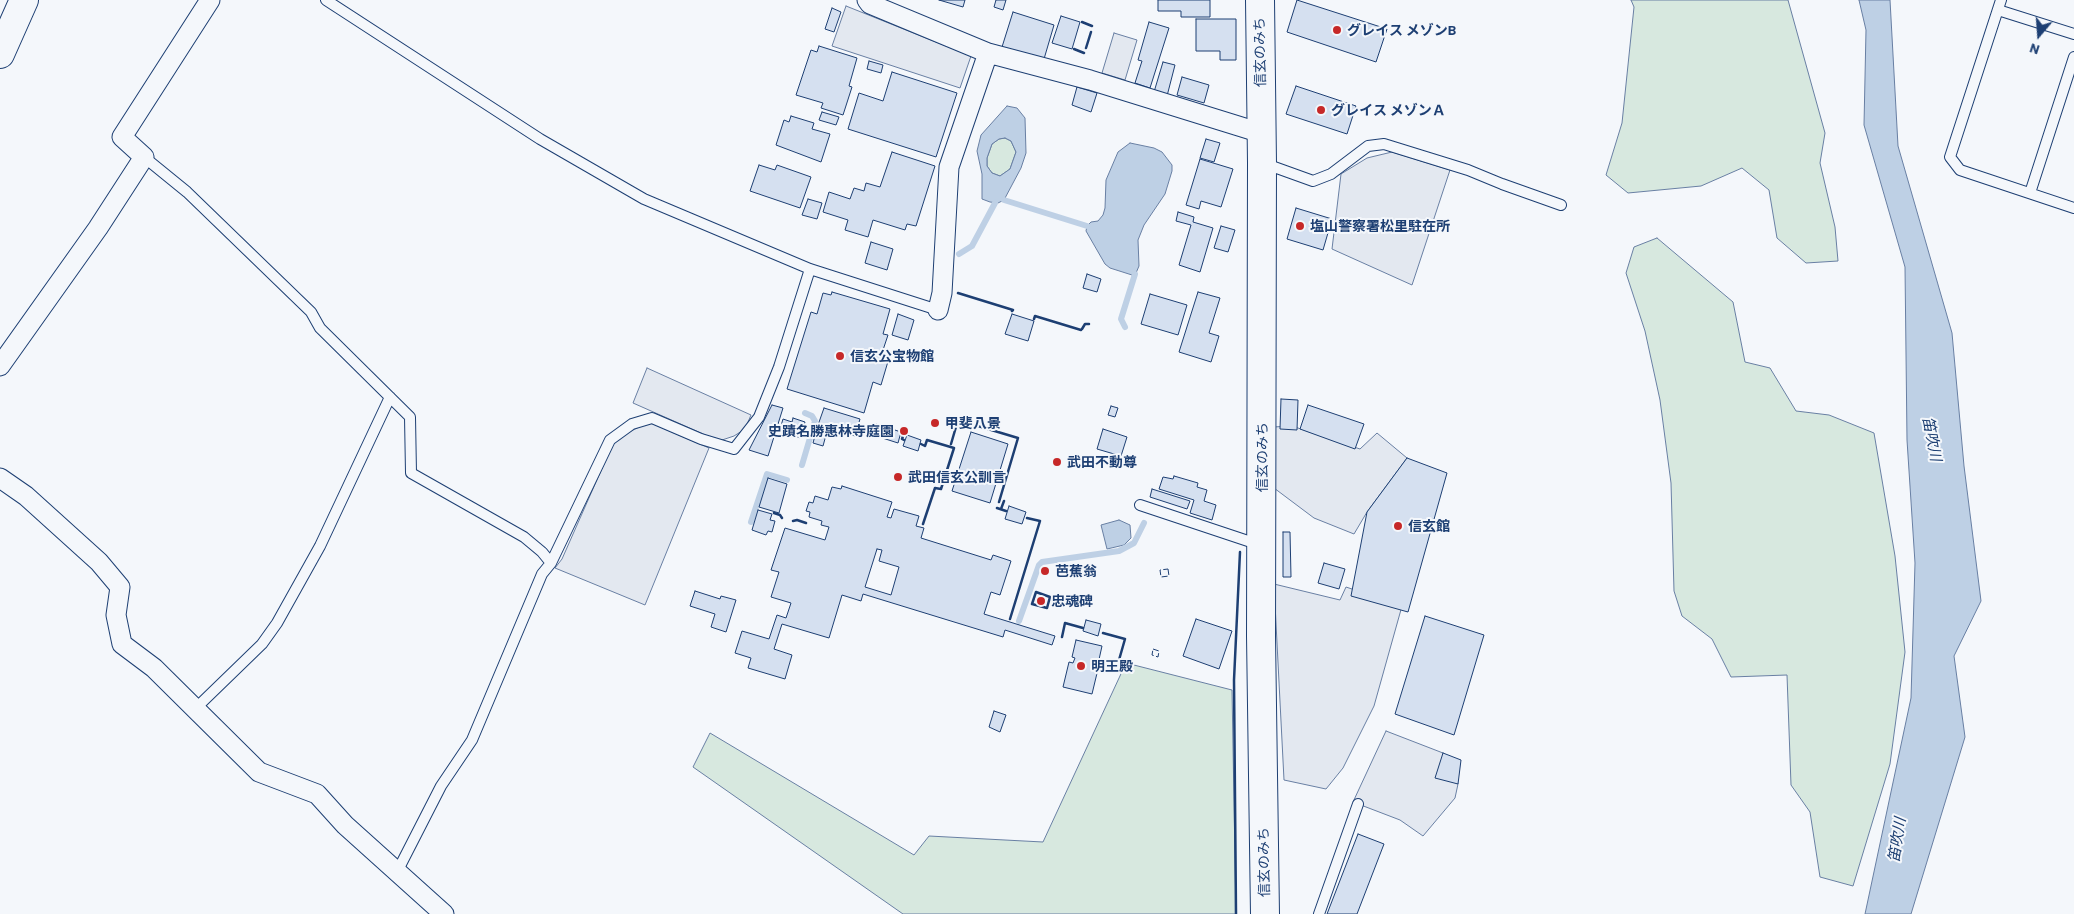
<!DOCTYPE html>
<meta charset="utf-8">
<style>
body{margin:0}
#map{position:relative;width:2074px;height:914px;overflow:hidden;background:#f4f7fb;font-family:Barlow,sans-serif}
canvas{display:block}
.north{position:absolute;left:2014px;top:10px;width:50px;height:50px;-webkit-text-stroke:4px #f4f7fb;paint-order:stroke;rotate:198deg;font-size:14px;font-weight:700;line-height:20px;text-align:center;color:#1d3f73}
.north::after{content:'';display:block;margin:auto;width:18px;height:22px;background:#1d3f73;clip-path:polygon(50% 0,100% 100%,50% 72%,0 100%)}
</style>
<div id="map">
<canvas width="2074" height="914"></canvas>
<div class="north">N</div>
</div>
<script>
const context = document.querySelector('canvas').getContext('2d');
context.lineJoin = 'round';
function fillPath(path, color) { context.fillStyle = color; context.fill(path, 'evenodd'); }
const shape = rows => new Path2D(rows.map(r => 'M' + r).join(''));
function strokePath(path, color, width, dash) { context.strokeStyle = color; context.lineWidth = width; context.lineCap = dash ? 'butt' : 'round'; context.setLineDash(dash || []); context.stroke(path); }
function drawText(font, color, halo, rows, align = 'center') {
  context.font = font + ' Barlow,"Noto Sans JP",sans-serif'; context.lineWidth = 4; context.setLineDash([]); context.textBaseline = 'middle'; context.strokeStyle = halo; context.fillStyle = color; for (const [text, x, y, turn = 0] of rows) {
    context.save(); context.translate(x, y); context.rotate((+turn || 0) * Math.PI / 180); context.textAlign = isNaN(turn) ? turn : align; if (halo) context.strokeText(text, 0, 0); context.fillText(text, 0, 0); context.restore();
  }
}
const green = shape([
 [1631,0,1788,0,1825,133,1820,163,1835,227,1838,261,1806,263,1777,238,1769,190,1742,168,1701,186,1628,193,1606,175,1622,123,1634,7,1631,0],
 [1005,138,1011,141,1016,152,1010,169,1000,176,992,173,987,166,987,158,992,144,999,139,1005,138],
 [1657,238,1733,302,1745,362,1770,368,1796,411,1829,415,1874,433,1895,556,1905,652,1890,764,1853,886,1820,877,1810,812,1791,785,1787,675,1731,677,1712,639,1682,616,1674,591,1671,483,1660,400,1645,331,1626,273,1634,247,1657,238],
 [1126,663,1232,690,1236,914,903,914,693,767,710,733,914,855,929,836,1043,842,1126,663]
]);
fillPath(green, '#d7e8df');
strokePath(green, '#687fa3', 1);
const parking = shape([
 [846,6,971,56,960,88,832,46,846,6],
 [1114,33,1137,40,1125,80,1102,73,1114,33],
 [1392,152,1450,170,1412,285,1332,249,1341,174,1367,158,1392,152],
 [647,368,751,415,745,429,734,436,719,441,633,403,647,368],
 [647,423,651,423,709,448,645,605,555,568,562,559,615,439,647,423],
 [1292,426,1360,449,1377,433,1407,458,1367,512,1354,534,1314,518,1274,488,1273,427,1292,426],
 [1274,584,1340,600,1346,587,1402,606,1374,706,1343,768,1326,789,1284,780,1274,584],
 [1386,731,1443,753,1458,784,1455,798,1423,836,1400,820,1353,802,1386,731]
]);
fillPath(parking, '#e3e8f0');
strokePath(parking, '#687fa3', 1);
const water = shape([
 [1859,0,1890,0,1898,146,1952,333,1964,466,1981,601,1954,656,1965,737,1911,914,1865,914,1911,698,1915,563,1907,440,1905,267,1864,125,1866,30,1859,0],
 [1007,106,1017,108,1025,118,1026,153,1021,168,1004,200,998,203,990,202,982,199,982,174,977,151,981,135,1007,106],
 [1005,138,1011,141,1016,152,1010,169,1000,176,992,173,987,166,987,158,992,144,999,139,1005,138],
 [1130,143,1154,148,1162,152,1172,165,1172,171,1165,194,1144,225,1138,240,1139,266,1136,273,1132,275,1110,268,1105,264,1086,231,1087,226,1091,222,1098,221,1103,215,1105,208,1106,180,1118,152,1130,143],
 [1119,520,1130,525,1131,538,1124,545,1107,549,1101,525,1119,520]
]);
fillPath(water, '#bed0e5');
strokePath(water, '#687fa3', 1);
strokePath(shape([
 [1004,200,1087,226],
 [959,254,972,246,995,203],
 [1125,327,1121,319,1135,274],
 [802,465,815,421,812,416,805,413],
 [751,522,767,474,787,480],
 [1019,621,1039,565,1042,562,1119,551,1134,543,1144,523]
]), '#bed0e5', 6);
const building = shape([
 [939,0,965,0,963,7,939,0],
 [996,0,1006,0,1003,10,994,7,996,0],
 [1158,0,1210,0,1210,17,1181,17,1181,11,1158,11,1158,0],
 [1297,0,1387,29,1376,62,1287,32,1297,0],
 [832,8,841,12,834,32,825,29,832,8],
 [1013,12,1054,25,1044,59,1002,47,1013,12],
 [1061,16,1080,22,1072,49,1052,43,1061,16],
 [1196,19,1236,19,1236,60,1220,60,1220,51,1196,51,1196,19],
 [1149,22,1169,28,1150,88,1135,83,1142,61,1138,60,1149,22],
 [819,46,857,58,849,86,852,87,843,115,821,108,823,103,796,95,811,50,817,52,819,46],
 [869,61,883,65,881,73,867,69,869,61],
 [1163,62,1175,65,1167,96,1154,92,1163,62],
 [892,72,957,93,936,157,848,129,859,93,883,101,892,72],
 [1182,77,1209,85,1204,103,1177,95,1182,77],
 [1296,86,1356,106,1347,134,1286,114,1296,86],
 [1077,87,1097,93,1091,112,1072,105,1077,87],
 [822,112,839,117,836,125,819,120,822,112],
 [791,116,814,123,812,129,830,134,821,162,776,145,784,120,789,122,791,116],
 [1206,139,1220,143,1214,162,1200,158,1206,139],
 [892,152,935,166,916,226,907,224,905,230,873,220,868,237,845,230,848,220,823,212,829,192,850,199,854,188,864,191,866,183,880,187,892,152],
 [1200,159,1233,169,1221,207,1201,201,1199,209,1186,205,1200,159],
 [759,165,775,170,777,165,811,177,800,208,750,191,759,165],
 [808,199,822,203,817,219,802,215,808,199],
 [1296,208,1332,219,1323,250,1287,239,1296,208],
 [1178,212,1194,217,1193,222,1213,228,1200,272,1179,265,1191,225,1176,221,1178,212],
 [1221,226,1235,230,1228,252,1214,248,1221,226],
 [871,242,893,249,887,270,865,263,871,242],
 [1087,274,1101,279,1097,292,1083,288,1087,274],
 [832,292,890,309,883,334,888,335,881,356,889,358,881,385,873,382,864,413,787,389,811,312,817,314,823,293,831,295,832,292],
 [1198,292,1220,298,1209,333,1219,336,1211,362,1179,352,1198,292],
 [1150,294,1187,305,1178,335,1141,324,1150,294],
 [898,314,914,320,908,340,892,335,898,314],
 [1012,314,1034,321,1028,341,1005,334,1012,314],
 [1281,399,1298,400,1297,430,1280,429,1281,399],
 [772,405,783,408,768,456,749,450,772,405],
 [1308,405,1364,424,1355,449,1300,429,1308,405],
 [1111,406,1118,408,1115,417,1108,415,1111,406],
 [824,408,860,419,855,436,818,425,824,408],
 [793,418,805,422,800,438,780,429,783,419,792,422,793,418],
 [876,424,901,432,898,443,873,435,876,424],
 [1103,429,1127,437,1121,456,1097,449,1103,429],
 [816,432,826,435,823,446,813,443,816,432],
 [971,432,1008,444,990,503,952,491,971,432],
 [907,435,921,440,918,451,903,446,907,435],
 [1407,458,1447,473,1408,612,1351,596,1367,512,1407,458],
 [1174,476,1198,483,1197,487,1207,490,1204,501,1216,505,1212,520,1190,513,1194,500,1159,489,1163,477,1173,479,1174,476],
 [768,478,787,484,779,513,759,507,768,478],
 [842,486,892,502,887,517,891,518,894,509,919,516,916,526,924,528,921,538,991,560,993,555,1011,561,1000,595,991,592,984,614,1055,636,1052,645,1005,630,1003,637,863,594,861,601,842,595,829,638,782,624,774,649,792,655,785,679,748,668,751,658,735,653,742,631,769,639,777,615,786,618,791,603,771,597,779,572,771,570,785,528,825,540,829,527,821,525,822,521,809,517,810,512,806,511,809,502,813,503,815,496,828,500,832,487,841,489,842,486],
 [877,549,882,550,879,561,899,567,891,595,865,587,877,549],
 [1152,489,1190,501,1187,509,1150,497,1152,489],
 [1009,506,1026,512,1022,524,1005,519,1009,506],
 [758,510,772,514,770,520,775,521,772,532,768,531,766,535,752,530,758,510],
 [1283,532,1290,532,1291,577,1283,577,1283,532],
 [1324,563,1345,569,1339,589,1318,583,1324,563],
 [695,591,720,599,721,596,736,600,726,632,711,627,715,614,690,606,695,591],
 [1425,616,1484,635,1454,735,1395,714,1425,616],
 [1196,619,1232,631,1219,669,1183,656,1196,619],
 [1086,620,1101,624,1098,636,1083,631,1086,620],
 [1076,640,1102,646,1098,664,1095,663,1094,668,1098,669,1092,694,1063,687,1069,662,1073,663,1075,658,1072,657,1076,640],
 [994,711,1006,715,1000,732,989,727,994,711],
 [1443,753,1461,760,1458,784,1435,778,1443,753],
 [1358,834,1384,844,1357,914,1327,914,1358,834]
]);
fillPath(building, '#d5e0f0');
strokePath(building, '#1d3f73', 1);
const lane = shape([
 [326,0,540,139,644,199,810,269,938,310],
 [2001,0,1950,157,1960,170,2074,208],
 [1998,10,2074,34],
 [144,157,187,192,311,312,320,328,410,417,411,473,524,537,542,552,551,563],
 [1263,163,1313,181,1331,174,1368,146,1384,144,1468,170,1502,184,1561,205],
 [2030,193,2074,57],
 [1140,505,1260,545],
 [195,709,262,644,277,623,320,546,390,397],
 [397,872,441,786,472,740,542,574,551,563,610,440,632,424,652,418,701,439,734,449,759,417,779,367,810,269],
 [1319,914,1358,804]
]);
const street = shape([
 [867,0,870,4,988,53,1090,80,1261,133],
 [938,310,942,293,949,167,988,53],
 [0,366,98,228,144,157,122,137,210,0],
 [0,478,26,496,99,562,120,587,116,615,122,644,154,668,259,772,317,794,345,825,444,914]
]);
const secondary = shape([
 [0,54,24,0]
]);
const primary = shape([
 [1260,0,1262,163,1261,636,1265,914]
]);
strokePath(lane, '#1d3f73', 12);
strokePath(street, '#1d3f73', 21);
strokePath(secondary, '#1d3f73', 30);
strokePath(primary, '#1d3f73', 30);
strokePath(lane, '#f4f7fb', 10);
strokePath(street, '#f4f7fb', 19);
strokePath(secondary, '#f4f7fb', 28);
strokePath(primary, '#f4f7fb', 28);
strokePath(shape([
 [1168,569,1169,576,1161,577,1160,570,1168,569],
 [1153,649,1159,651,1158,657,1152,655,1153,649]
]), '#1d3f73', 1, [6, 2.5]);
strokePath(shape([
 [1082,22,1092,26],
 [1086,48,1091,32],
 [1074,49,1084,53],
 [958,293,1013,310,1012,311],
 [1034,319,1035,316,1081,330],
 [1082,329,1085,324,1089,324],
 [902,432,904,433,902,439,904,440],
 [921,444,925,446,927,440,954,448,941,489,935,488,923,524],
 [951,444,958,420,1018,438,999,502],
 [997,508,1006,511],
 [1001,509,1004,501],
 [774,513,780,515,782,518],
 [793,521,797,520,806,523],
 [1036,592,1050,597,1047,608,1032,604,1036,592],
 [1010,619,1040,521,1027,518],
 [1103,633,1125,639,1119,660],
 [1062,637,1065,623,1083,628],
 [1236,914,1234,680,1240,552]
]), '#1d3f73', 2.5);
for (const [x, y, r, color] of [
 [1337,30,5,"#c62828"],
 [1321,110,5,"#c62828"],
 [1300,226,5,"#c62828"],
 [840,356,5,"#c62828"],
 [935,423,5,"#c62828"],
 [904,431,5,"#c62828"],
 [1057,462,5,"#c62828"],
 [898,477,5,"#c62828"],
 [1398,526,5,"#c62828"],
 [1045,571,5,"#c62828"],
 [1041,601,5,"#c62828"],
 [1081,666,5,"#c62828"]
]) { const dot = new Path2D(); dot.arc(x, y, r, 0, 2 * Math.PI); context.fillStyle = color; context.fill(dot); strokePath(dot, '#f4f7fb', 2); }
drawText('bold 14px', '#1d3f73', '#f4f7fb', [
 ["グレイス メゾンB",1347,30],
 ["グレイス メゾンＡ",1331,110],
 ["塩山警察署松里駐在所",1310,226],
 ["信玄公宝物館",850,356],
 ["甲斐八景",945,423],
 ["史蹟名勝惠林寺庭園",894,431,"right"],
 ["武田不動尊",1067,462],
 ["武田信玄公訓言",908,477],
 ["信玄館",1408,526],
 ["芭蕉翁",1055,571],
 ["忠魂碑",1051,601],
 ["明王殿",1091,666]
], 'left');
drawText('14px', '#1d3f73', '#f4f7fb', [
 ["信玄のみち",1260,52,-91],
 ["信玄のみち",1262,457,-90],
 ["信玄のみち",1264,862,-91]
]);
drawText('italic 15px', '#1d3f73', '#f4f7fb', [
 ["笛吹川",1932,439,79],
 ["笛吹川",1897,840,-81]
]);
</script>
